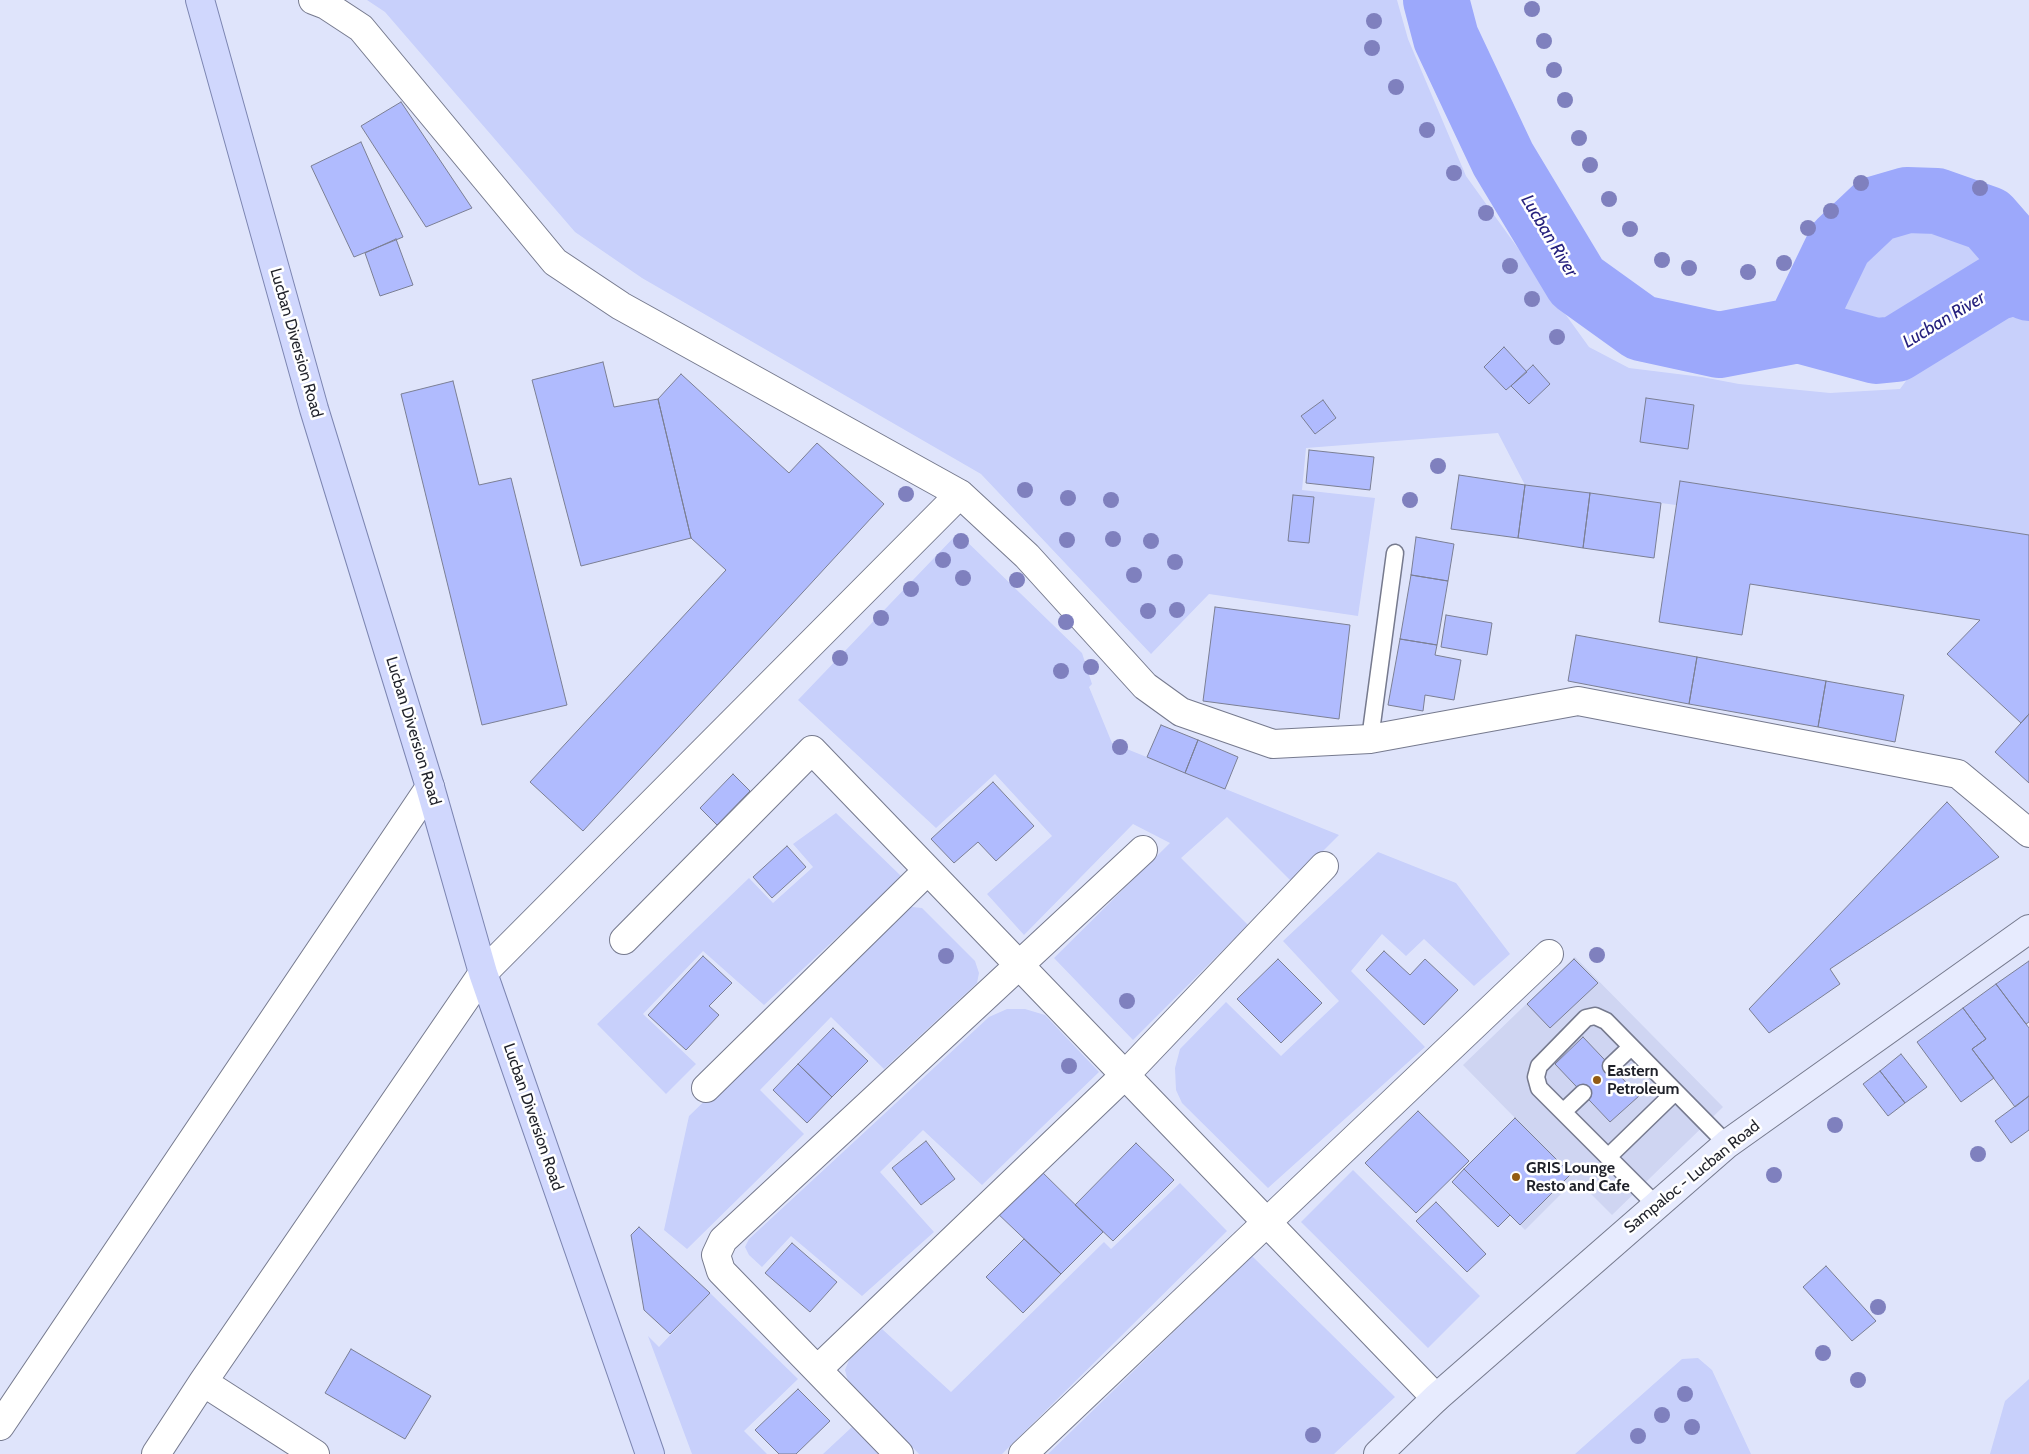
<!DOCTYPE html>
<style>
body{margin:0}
canvas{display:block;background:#dfe4fb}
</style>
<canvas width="2029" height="1454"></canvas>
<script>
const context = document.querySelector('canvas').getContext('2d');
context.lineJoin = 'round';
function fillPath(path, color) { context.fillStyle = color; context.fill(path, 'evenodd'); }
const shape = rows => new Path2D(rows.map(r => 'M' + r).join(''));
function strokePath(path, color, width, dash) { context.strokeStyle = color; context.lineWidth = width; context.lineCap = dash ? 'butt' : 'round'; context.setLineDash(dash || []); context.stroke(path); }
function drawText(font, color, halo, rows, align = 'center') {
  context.font = font + ' Cabin,sans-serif'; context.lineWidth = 5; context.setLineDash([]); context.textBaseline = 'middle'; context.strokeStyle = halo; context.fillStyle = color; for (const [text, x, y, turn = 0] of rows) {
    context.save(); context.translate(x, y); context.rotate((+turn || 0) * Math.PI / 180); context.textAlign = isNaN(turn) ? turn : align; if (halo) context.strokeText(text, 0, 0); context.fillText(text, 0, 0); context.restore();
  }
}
fillPath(shape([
 [1575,957,1723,1107,1612,1215,1576,1179,1525,1230,1464,1169,1515,1118,1463,1065]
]), '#cfd5f2');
fillPath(shape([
 [367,0,1397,0,1408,39,1466,176,1589,347,1629,368,1702,377,1739,384,1830,393,1900,389,1934,343,2007,300,2029,308,2029,535,1681,481,1676,505,1525,485,1498,433,1306,448,1302,490,1375,498,1358,616,1209,594,1151,654,981,474,642,278,575,232,385,12],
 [1912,213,1935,215,1978,227,2007,267,2005,273,1923,310,1883,341,1876,341,1830,302,1836,272,1849,255,1890,218],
 [958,533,1082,653,1092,684,1089,687,1112,743,1339,835,1292,882,1227,817,1181,858,1248,925,1133,1040,1054,958,1170,843,1133,824,1024,935,987,894,1052,836,995,774,936,828,798,700],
 [836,813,902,877,764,1005,703,951,643,1014,696,1064,666,1094,597,1024,749,878,773,903,813,867,793,844],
 [1378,852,1456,883,1510,954,1474,986,1424,939,1406,956,1382,934,1351,971,1425,1047,1268,1188,1182,1103,1176,1090,1175,1068,1180,1049,1226,1002,1281,1056,1339,1001,1283,941],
 [912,907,922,908,975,961,979,973,977,983,884,1069,831,1017,760,1090,804,1134,687,1249,664,1230,689,1116,902,910],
 [1007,1009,1025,1009,1045,1015,1099,1072,982,1185,923,1130,880,1172,934,1232,862,1296,791,1236,762,1267,749,1255,745,1247,749,1239,989,1017],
 [1353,1170,1480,1296,1428,1348,1301,1222],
 [1180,1183,1227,1231,1002,1454,919,1454,848,1381,845,1370,849,1360,882,1329,951,1392,1104,1242,1111,1249],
 [1252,1256,1395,1397,1334,1454,1048,1454],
 [710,1293,798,1379,744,1431,767,1454,692,1454,648,1336,659,1347],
 [1698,1358,1712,1370,1751,1454,1575,1454,1682,1359],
 [2029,1379,2029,1454,1990,1454,2005,1401],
 [852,1427,880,1454,823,1454]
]), '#c8d0fb');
strokePath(shape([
 [1436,0,1446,38,1503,159,1577,282,1641,328,1719,345,1798,330,1876,351,1896,349,1995,288,2015,282,2029,288],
 [1798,330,1840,243,1876,209,1907,200,1937,201,1988,219,2023,259,2029,274]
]), '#9ca8fb', 66);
const building = shape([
 [401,102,472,208,426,227,361,126,401,102],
 [361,142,403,237,354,257,311,166,361,142],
 [396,239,413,285,380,296,365,253,396,239],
 [1504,347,1527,372,1506,390,1484,367,1504,347],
 [603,362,614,407,658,399,691,538,581,566,532,380,603,362],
 [1533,365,1550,384,1529,404,1511,386,1533,365],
 [681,374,789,473,817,443,884,504,583,831,530,782,726,570,691,538,658,399,681,374],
 [453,381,479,485,511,478,567,705,482,725,401,394,453,381],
 [1646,398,1694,405,1688,449,1640,442,1646,398],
 [1323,400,1336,418,1315,434,1301,416,1323,400],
 [1309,450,1374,457,1370,490,1306,483,1309,450],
 [1459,475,1525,485,1518,538,1451,529,1459,475],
 [1680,481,2029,535,2029,714,2021,723,1947,654,1980,620,1750,584,1742,635,1659,622,1680,481],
 [1525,485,1590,493,1583,548,1518,538,1525,485],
 [1590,493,1661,503,1654,558,1583,548,1590,493],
 [1293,495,1314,497,1309,543,1288,541,1293,495],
 [1416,537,1454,544,1448,581,1411,575,1416,537],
 [1411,575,1448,581,1437,645,1400,639,1411,575],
 [1215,607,1350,625,1339,719,1203,701,1215,607],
 [1446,615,1492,623,1487,655,1441,647,1446,615],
 [1576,635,1697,657,1689,704,1568,681,1576,635],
 [1400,639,1437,645,1435,655,1461,660,1454,700,1425,695,1423,711,1388,705,1400,639],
 [1697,657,1826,681,1818,727,1689,704,1697,657],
 [1826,681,1904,695,1895,742,1818,727,1826,681],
 [2029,714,2029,783,1995,752,2029,714],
 [1161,725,1198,740,1185,773,1147,757,1161,725],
 [1198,740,1238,757,1225,789,1185,773,1198,740],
 [733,774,750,791,717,825,700,808,733,774],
 [993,782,1034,826,996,861,978,842,954,863,931,839,993,782],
 [1947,802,1999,857,1830,969,1840,984,1769,1033,1749,1009,1947,802],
 [787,846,806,867,772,898,753,877,787,846],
 [1384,951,1410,975,1425,959,1458,990,1424,1025,1366,970,1384,951],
 [703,956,732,983,709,1006,719,1015,686,1050,648,1015,703,956],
 [1278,959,1322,1003,1281,1043,1237,999,1278,959],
 [1574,959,1598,983,1550,1028,1527,1004,1574,959],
 [2029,961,2029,1022,2026,1024,1996,984,2029,961],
 [1996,984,2029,1028,2029,1096,2015,1107,1972,1049,1986,1039,1963,1008,1996,984],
 [1963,1008,1986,1039,1972,1049,1994,1078,1961,1102,1917,1042,1963,1008],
 [833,1028,868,1061,832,1097,798,1064,833,1028],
 [1583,1037,1639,1096,1610,1122,1555,1064,1583,1037],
 [1901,1054,1927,1087,1905,1103,1880,1071,1901,1054],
 [798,1064,832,1097,807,1123,773,1090,798,1064],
 [1880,1071,1905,1103,1888,1116,1863,1084,1880,1071],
 [2029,1096,2029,1130,2011,1143,1995,1121,2029,1096],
 [1418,1111,1469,1161,1416,1213,1365,1163,1418,1111],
 [1515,1118,1571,1174,1520,1225,1464,1169,1515,1118],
 [926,1141,955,1179,921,1205,892,1168,926,1141],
 [1136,1143,1174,1180,1113,1241,1075,1205,1136,1143],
 [1038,1168,1103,1232,1061,1274,995,1211,1038,1168],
 [1464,1169,1510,1215,1498,1227,1452,1182,1464,1169],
 [1436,1202,1486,1254,1467,1272,1416,1221,1436,1202],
 [639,1227,710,1293,670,1334,644,1310,631,1235,639,1227],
 [1024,1239,1061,1274,1023,1313,986,1277,1024,1239],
 [792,1243,837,1282,810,1312,765,1273,792,1243],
 [1826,1266,1876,1321,1852,1341,1803,1287,1826,1266],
 [351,1349,431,1396,405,1439,325,1393,351,1349],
 [798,1389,830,1421,796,1454,779,1454,755,1430,798,1389]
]);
fillPath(building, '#b0bbfe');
strokePath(building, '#7b7f94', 1);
const lane = shape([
 [1370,739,1395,553],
 [1611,1066,1631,1047],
 [1563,1112,1583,1093],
 [1608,1157,1675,1092],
 [1656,1205,1539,1088,1536,1077,1539,1066,1586,1018,1595,1016,1606,1021,1727,1144]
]);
const street = shape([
 [313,0,326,5,361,28,555,262,621,306,960,494,1027,556,1145,686,1181,712,1273,744,1370,739,1578,701,1958,774,2029,833],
 [624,940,812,750,1436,1398],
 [706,1088,927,871],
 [818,1369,1125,1075,1324,866],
 [203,1382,315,1454],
 [0,1426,430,787],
 [156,1454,203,1382,483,973,960,494],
 [899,1454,721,1271,716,1255,723,1240,1143,850],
 [1023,1454,1549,954]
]);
const secondary = shape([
 [1378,1454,1436,1398,1727,1144,2029,929]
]);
const primary = shape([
 [200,0,314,409,430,787,483,973,650,1454]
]);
strokePath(lane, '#767a8e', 19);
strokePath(street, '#767a8e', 30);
strokePath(secondary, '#767a8e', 30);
strokePath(primary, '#7d86b2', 30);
strokePath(lane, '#fff', 16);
strokePath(street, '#fff', 28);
strokePath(secondary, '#e7ebfe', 28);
strokePath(primary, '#d0d7fd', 28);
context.fillStyle = '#7f80be';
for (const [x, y] of [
 [1532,9],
 [1374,21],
 [1544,41],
 [1372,48],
 [1554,70],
 [1396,87],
 [1565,100],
 [1427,130],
 [1579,138],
 [1590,165],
 [1454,173],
 [1861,183],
 [1980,188],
 [1609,199],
 [1831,211],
 [1486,213],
 [1808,228],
 [1630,229],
 [1662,260],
 [1784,263],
 [1510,266],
 [1689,268],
 [1748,272],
 [1532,299],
 [1557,337],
 [1438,466],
 [1025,490],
 [906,494],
 [1068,498],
 [1111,500],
 [1410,500],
 [1113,539],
 [1067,540],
 [961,541],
 [1151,541],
 [943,560],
 [1175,562],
 [1134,575],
 [963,578],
 [1017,580],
 [911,589],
 [1177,610],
 [1148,611],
 [881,618],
 [1066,622],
 [840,658],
 [1091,667],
 [1061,671],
 [1120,747],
 [1597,955],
 [946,956],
 [1127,1001],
 [1069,1066],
 [1835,1125],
 [1978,1154],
 [1774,1175],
 [1878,1307],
 [1823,1353],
 [1858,1380],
 [1685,1394],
 [1662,1415],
 [1692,1427],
 [1313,1435],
 [1638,1436]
]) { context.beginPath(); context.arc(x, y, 8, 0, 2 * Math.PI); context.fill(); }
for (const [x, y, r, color] of [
 [1597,1080,5,"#935b14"],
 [1516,1177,5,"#935b14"]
]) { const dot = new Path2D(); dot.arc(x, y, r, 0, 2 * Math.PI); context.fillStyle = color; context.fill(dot); strokePath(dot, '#fff', 2); }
drawText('16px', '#1f2129', '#fff', [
 ["Lucban Diversion Road",296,343,74],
 ["Lucban Diversion Road",413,731,73],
 ["Lucban Diversion Road",533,1117,71],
 ["Sampaloc - Lucban Road",1692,1177,-39]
]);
drawText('bold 16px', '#1f2129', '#fff', [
 ["Eastern",1607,1071],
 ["Petroleum",1607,1089],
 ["GRIS Lounge",1526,1168],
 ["Resto and Cafe",1526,1186]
], 'left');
drawText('italic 18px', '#26217e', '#fff', [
 ["Lucban River",1549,236,59],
 ["Lucban River",1944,320,-31]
]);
</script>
